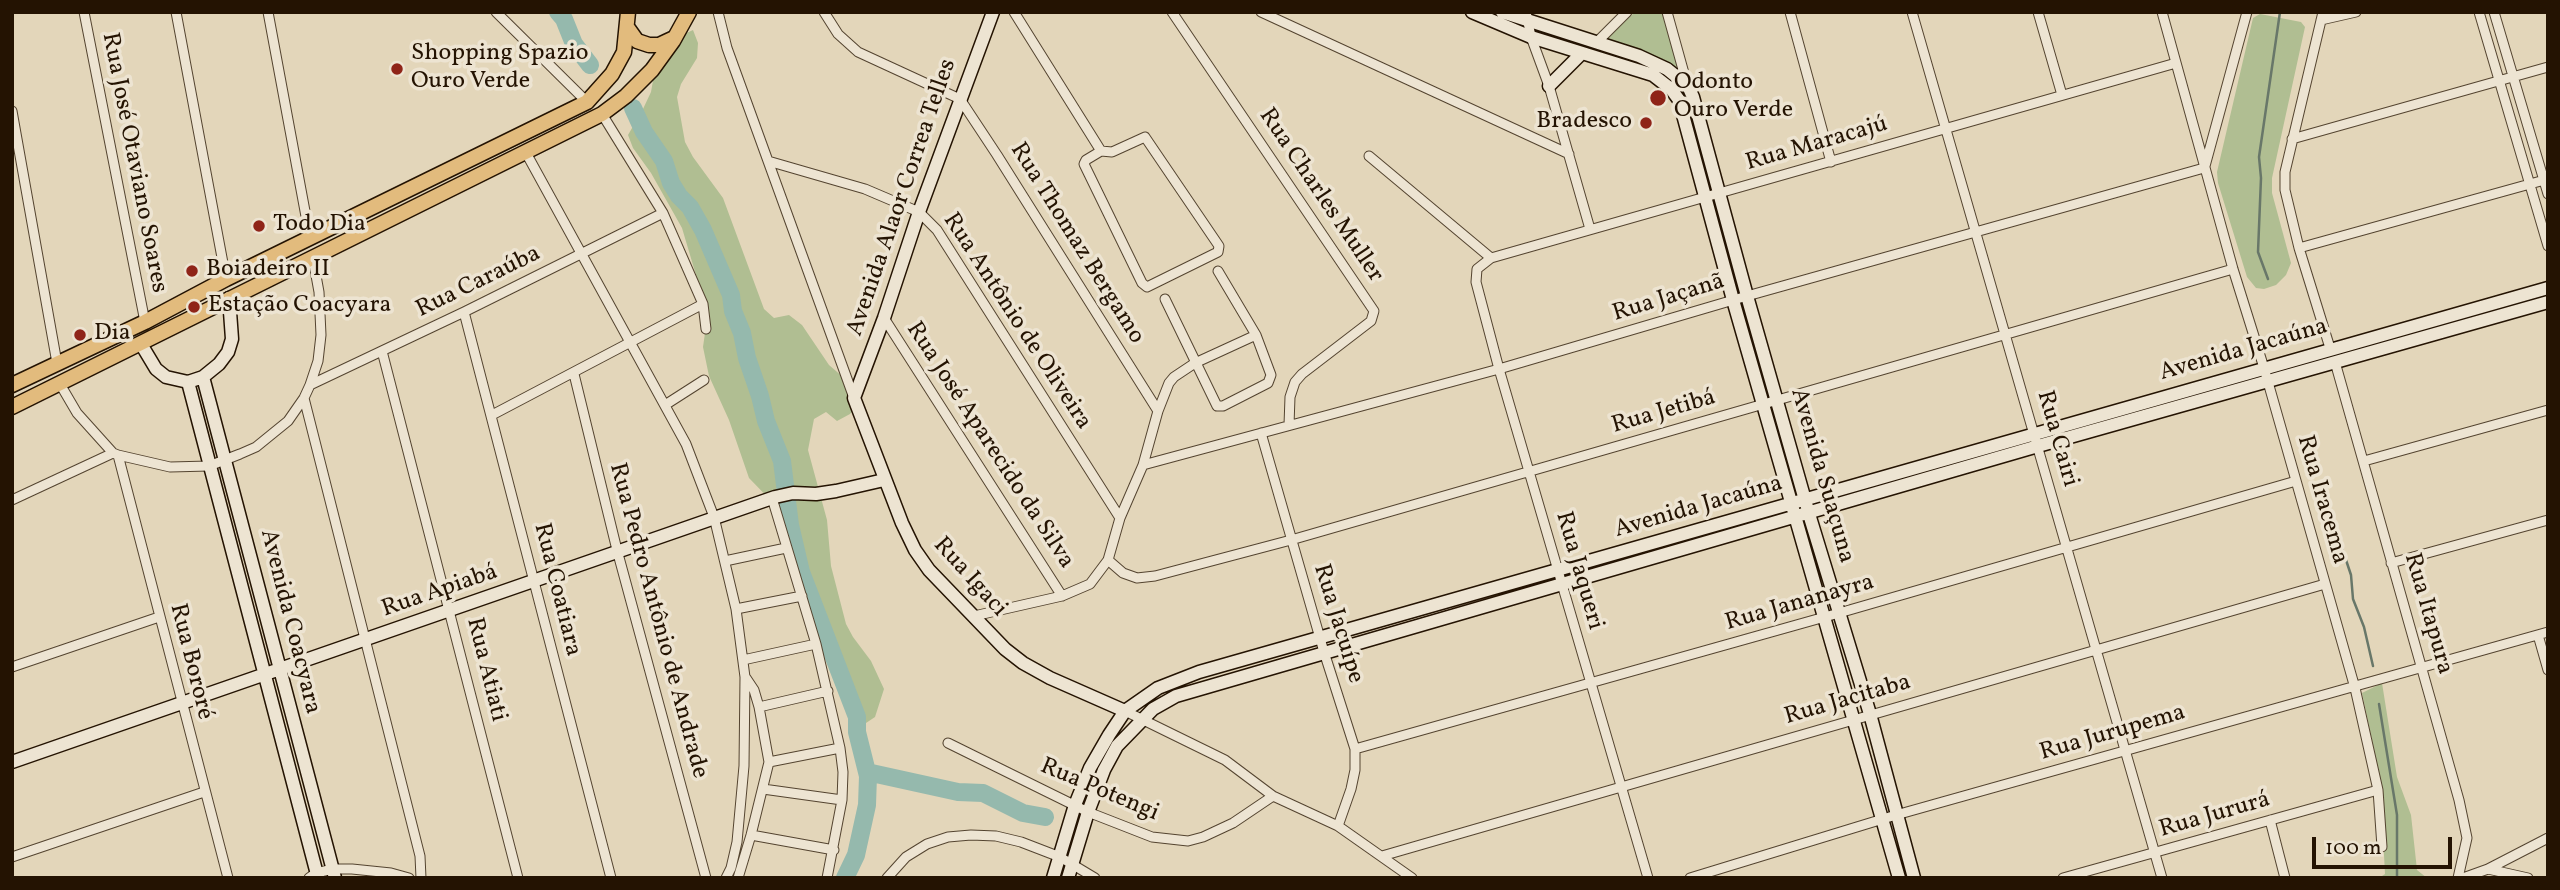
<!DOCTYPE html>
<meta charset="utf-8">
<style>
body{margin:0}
#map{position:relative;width:2560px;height:890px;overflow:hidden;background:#e3d6ba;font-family:Vollkorn,serif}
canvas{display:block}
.frame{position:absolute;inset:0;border:14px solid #241302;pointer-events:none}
.scale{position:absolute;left:2312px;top:837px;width:140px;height:32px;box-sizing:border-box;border:4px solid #241302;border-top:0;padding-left:9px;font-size:21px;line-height:24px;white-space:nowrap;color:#241302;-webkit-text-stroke:5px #ede4d2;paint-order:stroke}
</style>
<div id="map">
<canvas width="2560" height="890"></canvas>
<div class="frame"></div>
<div class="scale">100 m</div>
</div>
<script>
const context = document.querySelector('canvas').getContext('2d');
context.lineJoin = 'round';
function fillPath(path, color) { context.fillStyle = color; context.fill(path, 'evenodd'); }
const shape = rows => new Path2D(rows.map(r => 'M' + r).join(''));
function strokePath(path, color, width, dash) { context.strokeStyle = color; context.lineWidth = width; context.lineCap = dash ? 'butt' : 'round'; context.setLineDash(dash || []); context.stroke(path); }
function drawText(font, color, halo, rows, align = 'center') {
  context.font = font + ' Vollkorn,serif'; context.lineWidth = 7; context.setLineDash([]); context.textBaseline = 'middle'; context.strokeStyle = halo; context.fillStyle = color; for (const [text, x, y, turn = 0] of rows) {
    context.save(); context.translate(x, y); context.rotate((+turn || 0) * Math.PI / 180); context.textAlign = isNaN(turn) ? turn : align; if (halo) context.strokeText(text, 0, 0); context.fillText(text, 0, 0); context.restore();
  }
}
fillPath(shape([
 [1635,12,1664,12,1682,71,1670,64,1604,40],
 [2260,14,2301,22,2305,27,2272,178,2272,193,2291,263,2286,275,2276,285,2264,289,2256,288,2247,277,2218,183,2217,172,2253,18],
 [693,30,698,43,697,58,681,84,677,97,685,142,693,157,723,198,764,309,774,318,789,315,802,325,829,365,843,377,859,403,850,414,837,421,826,412,814,419,808,450,827,520,831,566,846,624,853,637,871,661,884,689,875,717,863,725,859,726,849,704,820,631,803,584,782,512,749,478,729,420,709,376,703,347,705,333,704,302,682,228,651,173,633,148,628,135,643,109,651,92,654,75,680,36],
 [2382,683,2397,777,2411,815,2417,870,2427,878,2379,878,2385,874,2380,778,2362,693]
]), '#b0be92');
strokePath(shape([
 [2268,279,2258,252,2261,178,2259,157,2280,12],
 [2330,512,2351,575,2353,599,2364,627,2373,666],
 [2379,704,2397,815,2397,878]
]), '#687769', 2.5);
strokePath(shape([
 [558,12,564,19,574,44,590,65],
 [633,108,644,132,664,161,671,183,679,196,690,207,703,230,731,295,733,311,742,333,747,358,760,396,766,421,782,461,790,525,801,572,857,717,857,732,868,776,867,805,856,855,845,878],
 [867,772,958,792,983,793,1023,813,1045,817]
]), '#95b9ad', 18);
const street = shape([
 [84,12,145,322],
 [176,12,226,279],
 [268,12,310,238],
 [496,12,587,102],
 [718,12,727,48,854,398],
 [824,12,838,34,858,52,960,99,997,155,1158,411],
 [1014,12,1101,151],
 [1172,12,1374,311,1371,321,1302,374,1295,382,1290,397,1289,425],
 [1261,12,1569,154],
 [1526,12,1531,37,1549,86,1590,229],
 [1667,12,1687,84],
 [1790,12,1831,162],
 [1912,12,2162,878],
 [2038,12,2062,95],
 [2162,12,2233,269,2264,368,2355,688,2378,790,2382,847],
 [2323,12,2285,172,2285,190,2299,248,2330,348],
 [2479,12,2548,246],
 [2494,12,2548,194],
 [2321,20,2356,12],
 [1596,43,1627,12],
 [12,111,57,363],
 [602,114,663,213,703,304,706,329],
 [1145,137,1219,246,1218,252,1147,287,1142,283,1084,164,1086,160,1101,151,1112,152,1145,137],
 [2292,139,2548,67],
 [525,151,686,444,714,517,736,609,745,677,744,766,737,842,731,868,726,878],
 [1369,156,1491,258],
 [768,161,865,189,919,212,937,230,1120,518],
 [2205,166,2247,12],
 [2299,248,2548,179],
 [1165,299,1217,406,1223,406,1268,383,1271,375,1256,335,1218,271],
 [464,312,611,878],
 [884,318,1062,596],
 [382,351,518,878],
 [2335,362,2459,800,2467,838,2458,878],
 [574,374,617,550,706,878],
 [60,384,77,413,113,453,118,455,170,467,209,466,240,454,256,447,288,421,304,398,310,385,318,361,321,335,319,292,313,259],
 [310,385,464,312,663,213],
 [304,398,420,856,421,878],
 [665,405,704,380],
 [492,415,703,304],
 [1261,433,1324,652,1355,749,1355,770,1351,789,1338,826],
 [118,455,228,878],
 [2364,461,2548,410],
 [1143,465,1499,369,1747,296,2204,168],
 [772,498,816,644,840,748,843,772,842,800,827,878],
 [12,500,113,453],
 [1108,560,1123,573,1137,578,1155,576,1291,540,2233,269],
 [725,561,786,548],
 [2391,563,2548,520],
 [736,609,802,596],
 [974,616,1062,596,1090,584,1108,560,1120,518,1143,465,1158,411,1169,383,1174,377,1195,363,1256,335],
 [2538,635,2548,670],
 [743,660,816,644],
 [12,667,159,617],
 [759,707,828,691],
 [1125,711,1225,760,1273,796,1338,826,1412,878],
 [948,743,1088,812,1152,837,1188,841,1203,837,1233,823,1273,796],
 [1355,749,1839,613,2296,481],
 [769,762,840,748],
 [763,789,842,800],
 [2270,820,2285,878],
 [751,835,834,850],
 [1382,856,2325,584],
 [12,857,204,792],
 [2488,869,2528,878],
 [309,878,316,873,333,869,352,869,391,873,409,878],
 [738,878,751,835,769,762,759,707,754,690,746,678],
 [887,878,906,857,927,844,948,837,971,835,996,836,1021,842,1060,857,1095,878],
 [1648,878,1499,369,1476,282,1477,269,1491,258,2176,63],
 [1690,878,1896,815,2548,632],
 [2063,878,2378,790],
 [2463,878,2488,869,2548,838]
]);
const secondary = shape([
 [993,12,919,212,884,318,854,398,902,523,915,550,929,570,1005,649,1023,663,1050,678,1125,711],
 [1472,12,1531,37,1653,75,1671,89,1679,100,1733,300,1899,878],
 [1502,12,1639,56,1667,69,1688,86,1693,97,1747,296,1809,514,1870,714,1914,878],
 [1549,86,1582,53],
 [141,344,156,369,166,377,188,382,203,377,219,364,228,352,232,339,229,298],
 [203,377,335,878],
 [188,382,318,878],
 [12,762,775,497,793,493,816,494,836,491,884,480],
 [1053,878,1075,805,1090,768,1109,735,1125,711,1158,688,1199,672,2548,288],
 [1068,878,1088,812,1104,770,1117,746,1153,709,1176,696,2038,446,2548,302]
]);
const primary = shape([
 [627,27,637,41,649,45,659,45,674,38],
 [12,385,145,322,226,279,587,102,612,74,624,52,628,12],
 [12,407,602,114,626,96,652,70,673,41,689,12]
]);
strokePath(street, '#544430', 11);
strokePath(secondary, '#241302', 15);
strokePath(primary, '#241302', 17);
strokePath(street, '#ede4d2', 9);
strokePath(secondary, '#ede4d2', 12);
strokePath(primary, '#e2bb7d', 14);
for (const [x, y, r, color] of [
 [397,69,7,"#8f2418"],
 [1658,98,9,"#8f2418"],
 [1646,123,7,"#8f2418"],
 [259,226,7,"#8f2418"],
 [192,271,7,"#8f2418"],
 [194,307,7,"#8f2418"],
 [80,335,7,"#8f2418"]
]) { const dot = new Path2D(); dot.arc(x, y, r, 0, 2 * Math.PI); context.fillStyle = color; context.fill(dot); strokePath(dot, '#ede4d2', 2.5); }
drawText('24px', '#241302', '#ede4d2', [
 ["Shopping Spazio",411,55],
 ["Ouro Verde",411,83],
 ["Odonto",1674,84],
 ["Ouro Verde",1674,112],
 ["Bradesco",1632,123,"right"],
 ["Todo Dia",273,226],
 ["Boiadeiro II",206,271],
 ["Estação Coacyara",208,307],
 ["Dia",94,335]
], 'left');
drawText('24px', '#241302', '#ede4d2', [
 ["Rua Maracajú",1817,145,-16],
 ["Rua José Otaviano Soares",133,163,79],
 ["Rua Charles Muller",1320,196,56],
 ["Avenida Alaor Correa Telles",903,198,-71],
 ["Rua Thomaz Bergamo",1076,244,58],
 ["Rua Caraúba",479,283,-26],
 ["Rua Jaçanã",1669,299,-17],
 ["Rua Antônio de Oliveira",1016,322,57],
 ["Avenida Jacaúna",2244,351,-16],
 ["Rua Jetibá",1664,413,-16],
 ["Rua Cairi",2056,439,74],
 ["Rua José Aparecido da Silva",989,446,57],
 ["Avenida Suaçuna",1821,476,74],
 ["Rua Iracema",2321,500,74],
 ["Avenida Jacaúna",1699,508,-16],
 ["Rua Jaqueri",1578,571,74],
 ["Rua Igaci",969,578,48],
 ["Rua Coatiara",556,590,76],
 ["Rua Apiabá",440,592,-19],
 ["Rua Jananayra",1800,604,-16],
 ["Rua Itapura",2427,614,74],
 ["Rua Pedro Antônio de Andrade",657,621,75],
 ["Avenida Coacyara",289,622,76],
 ["Rua Jacuípe",1337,624,73],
 ["Rua Bororé",190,662,76],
 ["Rua Atiati",485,670,76],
 ["Rua Jacitaba",1848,701,-16],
 ["Rua Jurupema",2113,734,-16],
 ["Rua Potengi",1099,791,23],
 ["Rua Jururá",2215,816,-16]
]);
</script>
